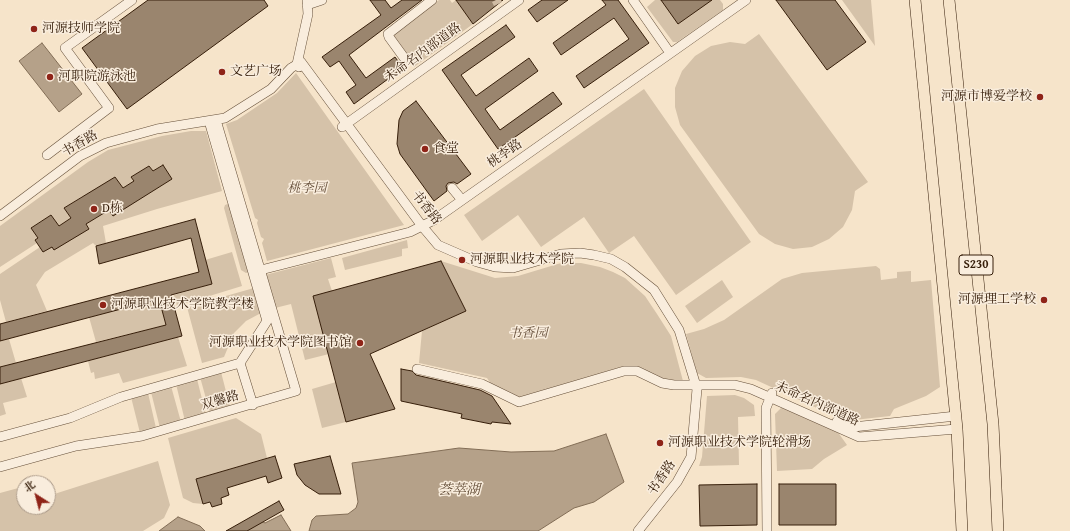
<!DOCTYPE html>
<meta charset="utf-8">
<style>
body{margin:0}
#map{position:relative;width:1070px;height:531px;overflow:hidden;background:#f6e4ca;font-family:"Gentium Book Plus","Noto Serif SC",serif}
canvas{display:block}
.north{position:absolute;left:16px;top:475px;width:40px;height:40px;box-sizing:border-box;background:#f9eddd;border:1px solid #ab9a89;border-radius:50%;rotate:324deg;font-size:11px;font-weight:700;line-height:16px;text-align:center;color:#361e0a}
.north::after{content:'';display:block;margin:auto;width:14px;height:18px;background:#8f2418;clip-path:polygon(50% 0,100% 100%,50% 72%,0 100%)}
</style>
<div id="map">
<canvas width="1070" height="531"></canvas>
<div class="north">北</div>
</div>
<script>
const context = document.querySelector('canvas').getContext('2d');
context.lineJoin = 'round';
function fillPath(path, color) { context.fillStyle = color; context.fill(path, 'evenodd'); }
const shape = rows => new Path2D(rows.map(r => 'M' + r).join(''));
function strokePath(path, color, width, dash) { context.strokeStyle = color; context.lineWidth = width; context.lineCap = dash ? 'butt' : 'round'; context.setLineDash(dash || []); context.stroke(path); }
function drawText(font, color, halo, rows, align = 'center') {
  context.font = font + ' "Gentium Book Plus","Noto Serif SC",serif'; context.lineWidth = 3; context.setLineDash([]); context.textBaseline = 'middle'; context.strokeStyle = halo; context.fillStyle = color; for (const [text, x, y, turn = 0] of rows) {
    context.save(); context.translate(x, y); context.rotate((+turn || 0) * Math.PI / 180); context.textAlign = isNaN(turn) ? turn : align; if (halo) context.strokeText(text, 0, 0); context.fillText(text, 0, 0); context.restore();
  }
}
fillPath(shape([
 [439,0,450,0,452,3,456,0,473,24,414,67,391,35],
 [655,0,720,0,723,4,723,10,677,42,673,42,647,7],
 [842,0,871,0,875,46],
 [759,34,868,182,855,191,852,210,843,227,829,239,812,247,793,249,775,244,759,234,680,125,675,107,675,88,682,71,695,56,711,46,730,42,745,44],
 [296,73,404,225,267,261,262,243,264,239,261,237,257,223,258,220,255,218,226,124,237,120,277,93],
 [644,89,751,242,676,295,634,236,609,253,584,217,541,247,518,215,482,241,464,215],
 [191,131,206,131,222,191,157,209,103,226,106,243,96,246,93,243,45,272,36,285,47,311,6,322,0,300,0,274,40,247,48,249,89,228,86,224,104,213,109,210,113,215,172,179,162,165,153,171,149,166,131,177,134,181,123,188,115,177,91,207,83,196,64,208,71,218,59,226,51,215,32,227,38,238,35,240,37,243,0,267,0,226,88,162,108,150,162,136],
 [230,203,249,272,246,273,241,270,224,208,225,205],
 [407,240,408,248,402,249,402,256,345,270,342,258],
 [232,252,242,286,177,306,174,295,212,284,205,260],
 [331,258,336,277,328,279,332,291,329,354,305,360,291,304,275,308,265,275],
 [441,261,495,278,518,276,561,263,581,263,600,267,613,272,625,278,645,296,657,314,671,336,683,381,663,379,639,367,624,366,522,398,511,396,493,387,487,378,419,363,422,331,466,311],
 [876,266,880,269,881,280,897,278,897,272,911,271,911,282,931,280,940,387,926,396,894,409,890,416,845,421,756,380,741,377,706,378,697,373,686,334,704,329,724,320,782,279,802,273],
 [722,280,733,297,697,323,685,306],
 [254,288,261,313,246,321,234,333,224,357,202,363,187,307],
 [159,299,166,325,96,342,89,317],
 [178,337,187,366,123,383,119,373,95,379,94,372,91,373,88,361],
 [9,339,16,363,0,367,0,341],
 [221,372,230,407,210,413,200,377],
 [21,378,27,397,3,403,6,414,0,416,0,384],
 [197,379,206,415,185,421,176,384],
 [336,382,346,422,322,428,312,389],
 [171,386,181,422,160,428,151,392],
 [148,393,156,428,140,433,131,397],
 [735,395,744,398,754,405,755,416,738,417,739,465,699,466,702,457,707,396],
 [782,407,837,431,847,445,824,459,812,469,777,471,775,414],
 [236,418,261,434,267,458,196,479,203,504,193,503,183,498,168,438],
 [158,461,170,505,164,518,143,531,0,531,0,493,22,487,24,507,48,507,48,496]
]), '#d5c2a9');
const water = shape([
 [42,43,82,94,59,112,19,61,42,43],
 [606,434,624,482,594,502,574,508,538,531,309,531,312,520,316,516,348,514,356,508,358,502,352,463,459,448,511,452,554,451,606,434],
 [281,515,291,531,234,531,255,518,265,523,281,515],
 [178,517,200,526,205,531,159,531,178,517]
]);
fillPath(water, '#b5a189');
strokePath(water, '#826d56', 1);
const building = shape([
 [148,0,264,0,268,6,127,109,82,48,148,0],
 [370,0,385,0,391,8,402,0,422,0,349,55,366,78,395,57,403,68,354,104,346,92,356,85,339,61,330,67,322,57,381,15,370,0],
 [456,0,503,0,473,24,456,0],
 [542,0,568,0,537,22,528,10,542,0],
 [602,0,618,0,649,43,584,88,576,76,629,39,614,18,561,55,553,43,606,5,602,0],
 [661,0,712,0,678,24,661,0],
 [776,0,835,0,866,42,827,70,776,0],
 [506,25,515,37,461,75,476,96,529,58,538,71,485,109,500,130,553,92,562,104,498,149,442,70,506,25],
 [416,101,471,174,457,184,454,182,448,183,446,186,447,191,434,201,400,154,397,144,399,120,403,111,416,101],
 [163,165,172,179,113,216,109,210,86,224,89,229,54,250,52,247,43,252,35,240,38,238,31,228,51,215,59,226,71,218,64,208,115,177,123,188,134,181,131,177,149,166,153,171,163,165],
 [195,219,212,284,171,295,182,336,0,384,0,367,166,325,159,299,0,341,0,324,199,272,191,238,99,264,96,246,195,219],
 [441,261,466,311,370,354,395,409,346,422,313,296,441,261],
 [401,369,412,371,416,375,480,390,492,396,511,424,492,422,491,424,461,418,462,414,401,401,401,369],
 [275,456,282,478,268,483,266,476,227,488,229,495,221,498,222,504,212,507,210,502,203,504,196,479,275,456],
 [330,456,341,494,319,494,305,485,297,475,294,464,330,456],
 [757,484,757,525,700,526,699,485,757,484],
 [779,484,836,484,836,525,779,525,779,484],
 [279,501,284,510,247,531,226,531,279,501]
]);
fillPath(building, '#9a856e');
strokePath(building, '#361e0a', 1);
strokePath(shape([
 [496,0,498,4]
]), '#d0bca4', 9, [9, 4.5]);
const minor = shape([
 [633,0,670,53],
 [307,5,322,0],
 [405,59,389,37,388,34,432,0],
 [299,67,297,64,308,14,307,0],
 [209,121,267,321,240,363],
 [342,127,519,0],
 [47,155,109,108,65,48,132,0],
 [452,188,462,200],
 [0,216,80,156,106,143,157,129,225,118,271,89,291,68,301,62,422,226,438,245,477,262,495,267,513,268,561,254,580,253,594,255,611,259,625,267,654,290,679,330,697,389,691,457,677,482,638,531],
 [253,272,410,232,434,220,746,0],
 [240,363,253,405],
 [417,369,482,384,519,402,624,371,637,371,662,383,674,385,735,385,751,389,859,437,957,429],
 [837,421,853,427,956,416],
 [0,437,70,418,121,397,240,363],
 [0,467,76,446,142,436,296,391,216,120],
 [767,531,766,408,772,393]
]);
const major = shape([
 [915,0,957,429,962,531],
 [949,0,993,424,998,531]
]);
strokePath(minor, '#66503a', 10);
strokePath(major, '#361e0a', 12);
strokePath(minor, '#f9eddd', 9);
strokePath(major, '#f6e4ca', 11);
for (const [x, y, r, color] of [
 [34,29,4,"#8f2418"],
 [222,72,4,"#8f2418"],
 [50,77,4,"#8f2418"],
 [1040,97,4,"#8f2418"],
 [425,149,4,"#8f2418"],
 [94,209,4,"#8f2418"],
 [462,260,4,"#8f2418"],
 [1044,300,4,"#8f2418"],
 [103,305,4,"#8f2418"],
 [360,343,4,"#8f2418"],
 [660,443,4,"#8f2418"]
]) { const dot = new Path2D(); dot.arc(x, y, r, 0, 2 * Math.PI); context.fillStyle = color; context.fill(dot); strokePath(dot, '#f9eddd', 1.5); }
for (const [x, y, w] of [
 [976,265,34]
]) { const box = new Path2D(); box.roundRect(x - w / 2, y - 10, w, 20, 3); context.fillStyle = '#f9eddd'; context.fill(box); strokePath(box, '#361e0a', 1); }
drawText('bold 12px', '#361e0a', null, [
 ["S230",976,265]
]);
drawText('13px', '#361e0a', '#f9eddd', [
 ["河源技师学院",42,29],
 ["文艺广场",230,72],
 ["河职院游泳池",58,77],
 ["河源市博爱学校",1032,97,"right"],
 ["食堂",433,149],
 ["D栋",102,209],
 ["河源职业技术学院",470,260],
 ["河源理工学校",1036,300,"right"],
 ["河源职业技术学院教学楼",111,305],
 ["河源职业技术学院图书馆",352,343,"right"],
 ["河源职业技术学院轮滑场",668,443]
], 'left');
drawText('13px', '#361e0a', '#f9eddd', [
 ["未命名内部道路",423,53,-36],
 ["书香路",80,144,-30],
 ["桃李路",505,154,-35],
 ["书香路",426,208,52],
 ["双馨路",220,401,-16],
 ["未命名内部道路",817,404,24],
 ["书香路",662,478,-56]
]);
drawText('italic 13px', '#664f3a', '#f9eddd', [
 ["桃李园",307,189],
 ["书香园",528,334]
]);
drawText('italic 14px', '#624c36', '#f9eddd', [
 ["荟萃湖",459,490]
]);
</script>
